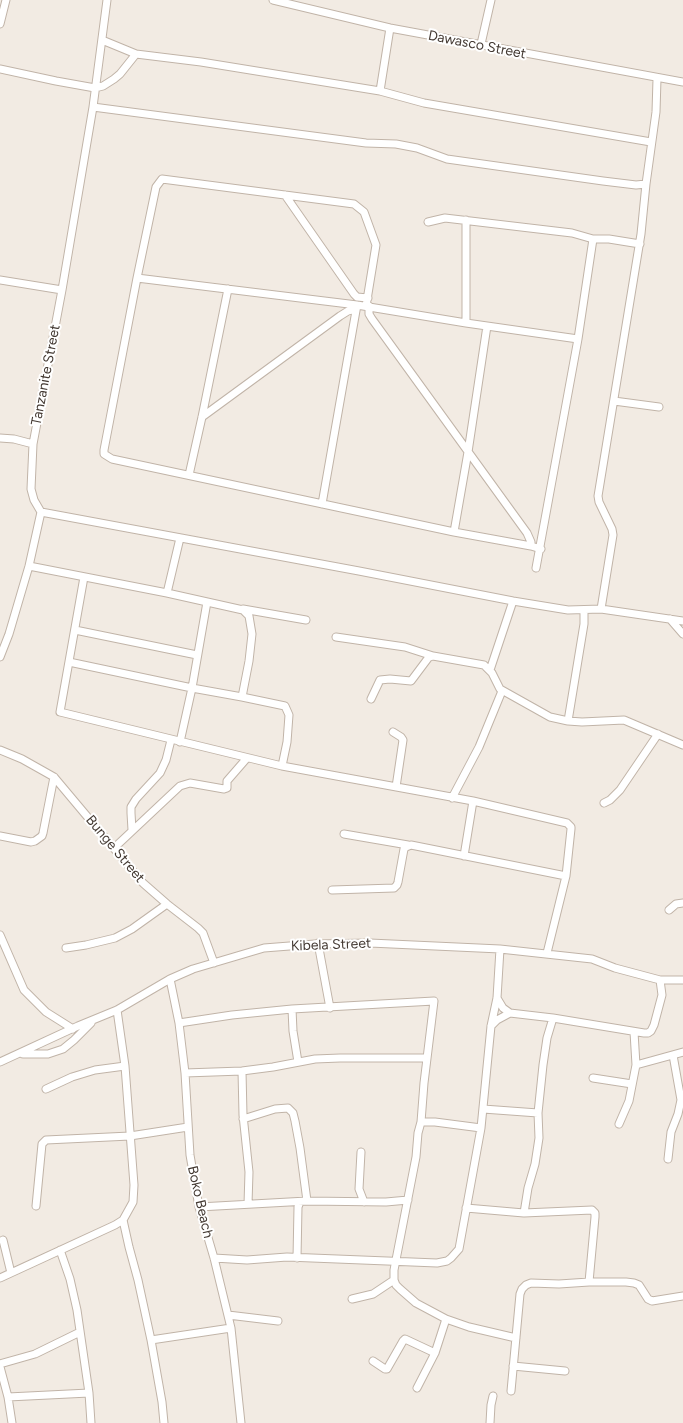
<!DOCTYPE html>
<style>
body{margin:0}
canvas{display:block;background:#f2ebe3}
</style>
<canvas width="683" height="1423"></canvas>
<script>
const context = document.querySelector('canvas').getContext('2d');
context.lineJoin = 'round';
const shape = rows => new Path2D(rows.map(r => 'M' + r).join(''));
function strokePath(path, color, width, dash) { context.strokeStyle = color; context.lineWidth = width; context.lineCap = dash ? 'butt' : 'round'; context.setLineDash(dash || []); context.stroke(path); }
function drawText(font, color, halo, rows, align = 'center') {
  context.font = font + ' Figtree,sans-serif'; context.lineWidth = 4; context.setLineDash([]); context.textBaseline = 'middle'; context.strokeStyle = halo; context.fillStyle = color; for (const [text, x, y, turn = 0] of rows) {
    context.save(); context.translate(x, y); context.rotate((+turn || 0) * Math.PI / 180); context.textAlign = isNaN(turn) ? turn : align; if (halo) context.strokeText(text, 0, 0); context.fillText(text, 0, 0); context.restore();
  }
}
const minor = shape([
 [273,0,390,28,683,82],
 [0,24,6,0],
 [102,40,136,54,201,62,380,91,424,103,651,142],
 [481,44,491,0],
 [0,69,56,81,95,88,103,86,114,79,120,74,136,54],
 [380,91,390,28],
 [93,107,366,143,396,144,417,148,447,159,603,181,636,185,646,184],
 [285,195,354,294,357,297,368,298],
 [428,222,445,218,572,233,593,239,609,239,640,244],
 [137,278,357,305,466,323,578,339],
 [0,280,62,290],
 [366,306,376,245,364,212,354,204,162,179,156,187,137,278,104,450,104,454,112,459,454,532,531,546,541,549],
 [369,306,369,314,372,319,527,533,531,542,531,546],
 [466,323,466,220],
 [614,401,659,407],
 [202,417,340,316,348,311,356,309],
 [0,438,14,439,33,444],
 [189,475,202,417,228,289],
 [322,504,357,305],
 [41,512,359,571,513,601,568,610,601,609,683,621],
 [454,532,468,452,487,326],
 [29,566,167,593,243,610,249,616,252,634,249,661,242,697],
 [536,568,578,339,593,239],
 [84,577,60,712,282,766,473,801,567,823,571,827,571,829,566,876,547,953],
 [167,593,180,538],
 [243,609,306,620],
 [601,609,613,535,612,529,599,502,598,496,641,234,646,184,656,112,657,79],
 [670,619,683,634],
 [75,630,197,655],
 [336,637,405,647,433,656],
 [0,657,9,634,29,566,41,512,34,500,31,489,33,444,62,290,93,107,107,0],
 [69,662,192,688,242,697,285,706,289,715,287,742,282,766],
 [490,670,513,601],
 [371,699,380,680,390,679,411,681,429,657,433,656,484,665,492,673,500,689,550,717,568,721,582,722,624,720,683,745],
 [568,721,584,624,584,610],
 [393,732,401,737,403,740,396,787],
 [180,742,192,688,207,602],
 [0,750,22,759,54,777,143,883,167,904,198,928,203,933,214,963],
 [452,798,479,747,502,691],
 [604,803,610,800,620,790,658,734],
 [132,830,131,813,131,807,136,799,160,773,166,760,171,740],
 [344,834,408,845],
 [0,836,31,842,35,841,42,836,43,833,54,777],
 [114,848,180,786,190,783,224,789,227,788,227,781,247,758],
 [464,856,473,801],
 [332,890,394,888,397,885,398,882,404,849,406,847,411,845,566,876],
 [669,910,676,904,683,903],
 [0,935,24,990,46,1012,73,1029],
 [318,943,330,1008],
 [66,948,86,945,115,938,132,929,167,904],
 [170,979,179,1023,185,1073,190,1155,199,1207,214,1258,231,1328,241,1423],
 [497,998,503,1008,510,1013],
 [292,1009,293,1031,298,1062],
 [179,1023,232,1015,292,1009,434,1001,424,1083,421,1122,418,1133,416,1157,394,1270,394,1280,396,1285,400,1289,416,1303,446,1319,469,1327,516,1338],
 [491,1026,497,1020,510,1013,553,1018,644,1033,648,1033,651,1031,654,1025,662,995,660,980],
 [23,1054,48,1054,63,1049,74,1040,91,1023],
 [0,1062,78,1026,117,1010,170,979,193,969,264,948,315,944,370,943,500,949,592,959,615,968,660,980,683,980],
 [636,1065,683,1052],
 [242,1071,243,1115,249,1172,248,1204],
 [185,1073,242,1071,273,1067,315,1059,340,1058,427,1058],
 [593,1078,632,1084],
 [46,1089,72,1077,95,1070,125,1066],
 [483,1109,538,1113],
 [243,1119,275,1109,288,1108,293,1113,295,1121,300,1148,307,1201],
 [421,1122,435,1122,481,1128],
 [619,1124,629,1101,636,1065,634,1032],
 [361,1152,359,1189,364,1202],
 [668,1159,671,1132,678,1114,681,1100,673,1055],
 [36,1206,42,1144,46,1140,130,1136,188,1127],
 [199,1207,307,1201,386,1202,408,1200],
 [466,1208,524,1213,592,1210,595,1213,595,1217,589,1282],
 [524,1213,528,1188,535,1164,539,1138,538,1113,543,1065,547,1038,553,1018],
 [123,1220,129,1247,138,1280,151,1340,162,1402,164,1423],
 [3,1240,11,1273],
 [60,1250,70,1279,77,1310,89,1393,91,1423],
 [214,1258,247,1260,287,1257,437,1263,447,1261,451,1258,459,1249,481,1128,491,1026,497,998,500,949],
 [297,1258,298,1207,300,1202],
 [0,1278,115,1225,123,1220,133,1202,134,1185,125,1066,117,1010],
 [352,1299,373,1294,394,1280],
 [228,1315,278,1321],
 [151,1340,231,1328],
 [373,1361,385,1369,387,1369,403,1341,405,1339,435,1353],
 [0,1364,35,1354,80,1332],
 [513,1366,565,1371],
 [0,1367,8,1397,12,1423],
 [417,1388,435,1353,446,1319],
 [511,1391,520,1294,522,1289,526,1285,531,1283,559,1284,589,1282,626,1282,634,1283,639,1285,648,1299,652,1301,683,1296],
 [8,1397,89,1393],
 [490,1423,491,1405,493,1396]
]);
strokePath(minor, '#c1b4a8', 9);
strokePath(minor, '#fff', 7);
drawText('14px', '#443a33', '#fff', [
 ["Dawasco Street",477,45,11],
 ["Tanzanite Street",46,375,-79],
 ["Bunge Street",115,849,50],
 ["Kibela Street",331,945,-2],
 ["Boko Beach",200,1202,77]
]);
</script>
